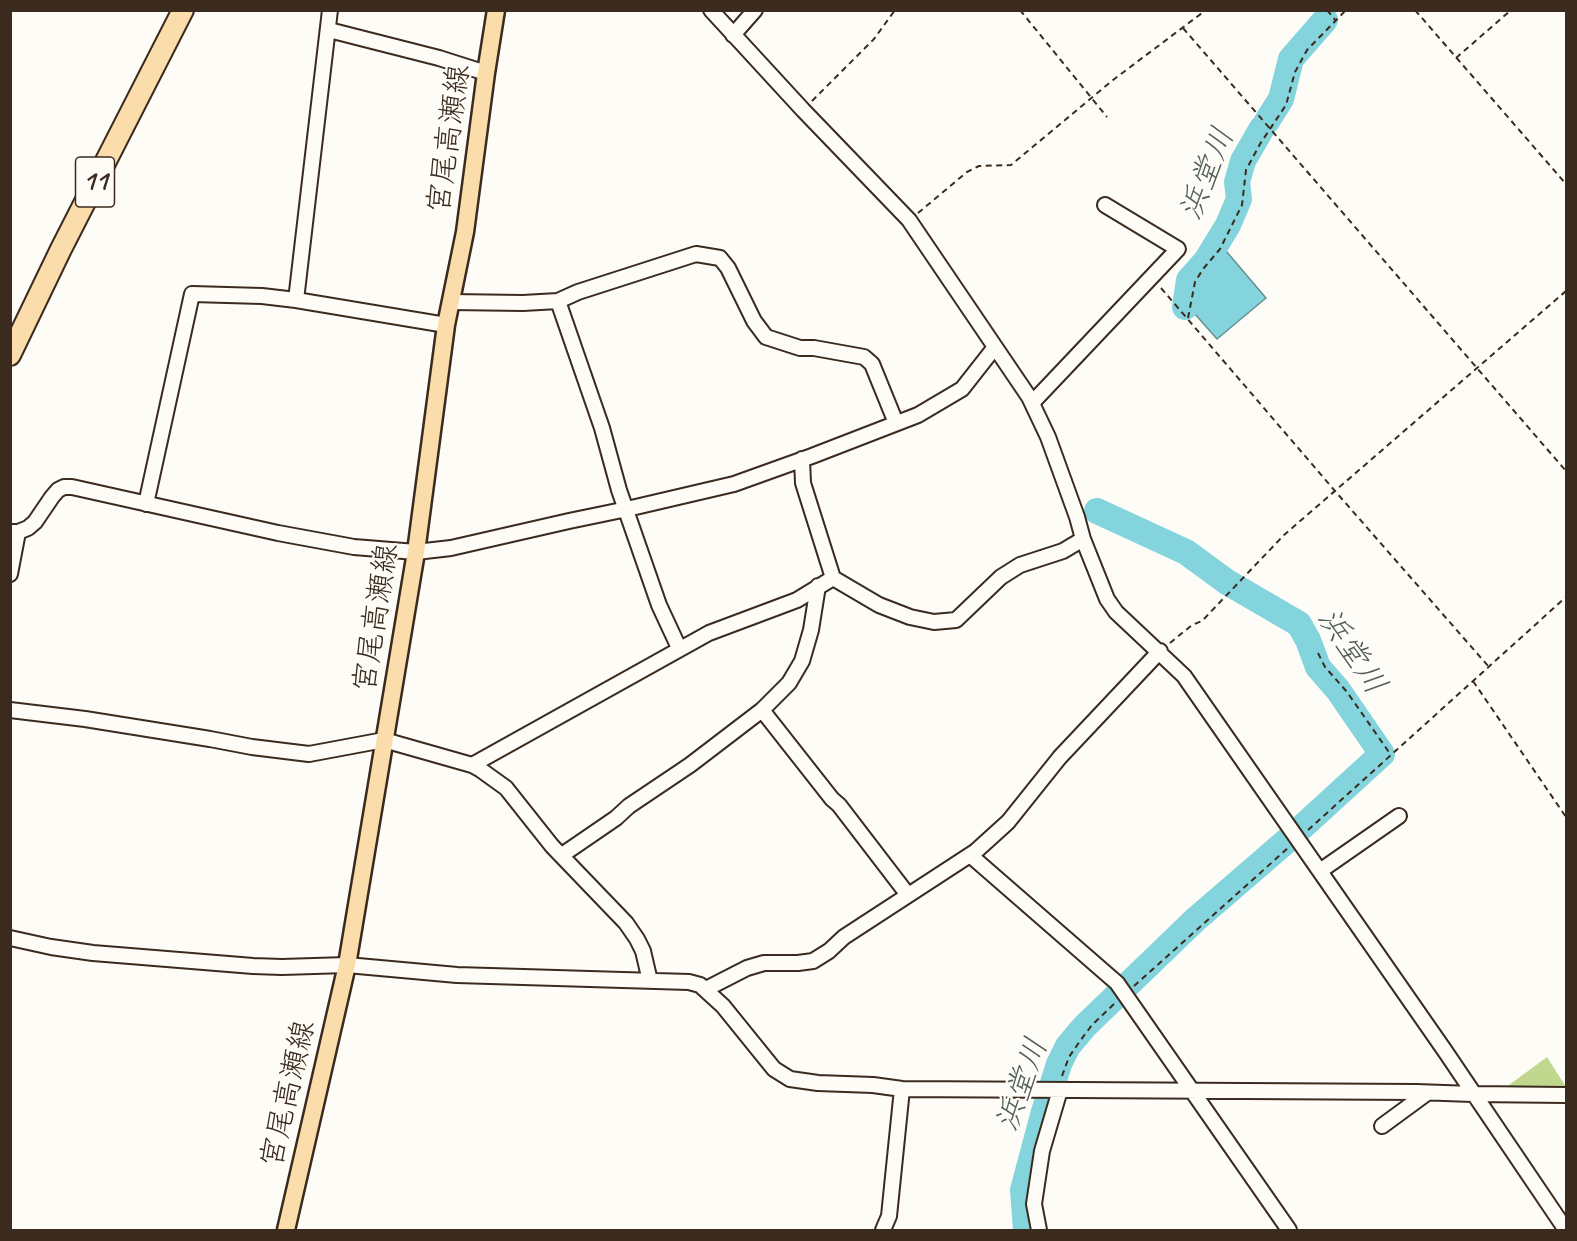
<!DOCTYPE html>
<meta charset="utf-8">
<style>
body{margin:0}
#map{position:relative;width:1577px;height:1241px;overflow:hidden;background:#fdfcf7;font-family:Caveat,sans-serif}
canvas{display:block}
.frame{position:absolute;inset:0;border:12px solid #3b2a1e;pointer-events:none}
</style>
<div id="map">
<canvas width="1577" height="1241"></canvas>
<div class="frame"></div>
</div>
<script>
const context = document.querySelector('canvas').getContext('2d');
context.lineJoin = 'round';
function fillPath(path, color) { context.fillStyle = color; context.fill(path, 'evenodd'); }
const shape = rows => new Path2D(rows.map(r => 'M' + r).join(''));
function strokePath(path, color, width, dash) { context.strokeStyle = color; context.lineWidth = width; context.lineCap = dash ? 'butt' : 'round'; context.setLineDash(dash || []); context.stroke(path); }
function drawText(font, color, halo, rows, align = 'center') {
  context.font = font + ' Caveat,"Klee One",sans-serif'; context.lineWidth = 4.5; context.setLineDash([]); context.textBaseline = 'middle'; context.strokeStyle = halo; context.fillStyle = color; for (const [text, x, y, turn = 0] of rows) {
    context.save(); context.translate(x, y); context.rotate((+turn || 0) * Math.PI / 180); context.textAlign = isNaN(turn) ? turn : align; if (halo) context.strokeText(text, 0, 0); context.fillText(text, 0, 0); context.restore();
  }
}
fillPath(shape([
 [1547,1057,1566,1087,1505,1088]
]), '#c0d78e');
const water = shape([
 [1226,251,1266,298,1217,339,1194,313,1200,281,1226,251]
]);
fillPath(water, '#83d4dc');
strokePath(water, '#669090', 1.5);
strokePath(shape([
 [1267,121,1281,99,1291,59,1325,20],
 [1185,307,1189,280,1206,261,1228,225,1239,199,1237,182,1243,161,1262,128],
 [1097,511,1186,552,1227,582,1299,624,1308,640,1318,667,1338,690,1382,754,1301,828],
 [1026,1230,1023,1190,1043,1115,1059,1064,1068,1046,1085,1026,1195,920,1290,838]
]), '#83d4dc', 26);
const minor = shape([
 [711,10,803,110,909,220,1029,397,1048,437,1077,517,1083,539,1107,599,1116,612,1184,676,1445,1051,1566,1230],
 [329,30,439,58,486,73],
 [733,35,755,10],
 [296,300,330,10],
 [558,301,602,428,619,490,659,605,679,648],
 [451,302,523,303,558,301,578,292,696,254,720,258,728,268,754,321,766,337,800,348,814,348,864,357,872,364,896,423],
 [1032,403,1178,249,1105,205],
 [802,459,803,483,833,578,879,605,910,617,934,622,956,620,1001,577,1020,565,1063,551,1083,539],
 [146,504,192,294,262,296,296,300,446,325],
 [10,532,18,532,28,528,35,522,52,497,58,490,64,487,72,487,278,533,354,547,416,552,451,548,569,521,627,509,734,484,812,456,918,415,962,389,995,347],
 [10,574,18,532],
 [10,710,85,719,210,739,252,747,309,754,384,740,472,765,481,770,506,788,552,846,626,923,637,939,643,951,650,981],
 [762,710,832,799,839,805,908,895],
 [472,765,709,633,797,600,833,578],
 [562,855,616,818,629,806,690,765,762,710,789,683,802,661,811,630,818,586],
 [970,855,1117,983,1289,1230],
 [1320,871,1399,816],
 [10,938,51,947,93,953,253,966,282,967,347,965,457,975,689,982,700,985,723,1006,774,1069,790,1079,818,1083,873,1085,902,1089,1416,1092,1473,1094,1566,1095],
 [706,989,747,968,764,963,798,963,813,961,829,951,844,937,976,851,1008,822,1060,757,1160,651],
 [1382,1126,1427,1093],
 [883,1230,889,1216,902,1089],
 [1039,1230,1034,1204,1042,1151,1060,1090]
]);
const major = shape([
 [286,1230,347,965,416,552,446,325,465,232,486,73,496,10]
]);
const highway = shape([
 [10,355,61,249,183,10]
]);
strokePath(minor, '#3b2a1e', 18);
strokePath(major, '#3b2a1e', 21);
strokePath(highway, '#3b2a1e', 24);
strokePath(shape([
 [1020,10,1107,117],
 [1327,10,1336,21],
 [1415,10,1566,184],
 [1183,28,1566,471],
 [1456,58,1511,10],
 [812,101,874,39,895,10],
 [918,213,967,172,979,166,1011,165,1113,80,1206,10],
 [1161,288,1335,491,1489,667],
 [1188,318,1195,282,1203,269,1220,249,1242,205,1246,170,1260,144,1286,105,1295,72,1307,50,1346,10],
 [1170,643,1192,625,1202,621,1284,535,1566,291],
 [1318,653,1325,667,1347,692,1391,755],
 [1473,681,1566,817],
 [1308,830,1566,597],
 [1134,986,1288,848],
 [1062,1076,1069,1057,1080,1041,1092,1025,1114,1004]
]), '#3b2a1e', 2, [6, 4.5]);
strokePath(minor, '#fdfcf7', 14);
strokePath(major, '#fbddab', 16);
strokePath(highway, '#fbddab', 20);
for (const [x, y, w] of [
 [95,182,39]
]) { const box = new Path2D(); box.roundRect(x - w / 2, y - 25, w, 50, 4.5); context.fillStyle = '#fdfcf7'; context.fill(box); strokePath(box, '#3b2a1e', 1.5); }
drawText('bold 28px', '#3b2a1e', null, [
 ["11",95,182]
]);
drawText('30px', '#3b2a1e', '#fdfcf7', [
 ["宮尾高瀬線",450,139,-82],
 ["宮尾高瀬線",377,618,-81],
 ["宮尾高瀬線",289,1094,-77]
]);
drawText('italic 32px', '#515d57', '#fdfcf7', [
 ["浜堂川",1208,174,-68],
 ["浜堂川",1351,652,56],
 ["浜堂川",1023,1085,-70]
]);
</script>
